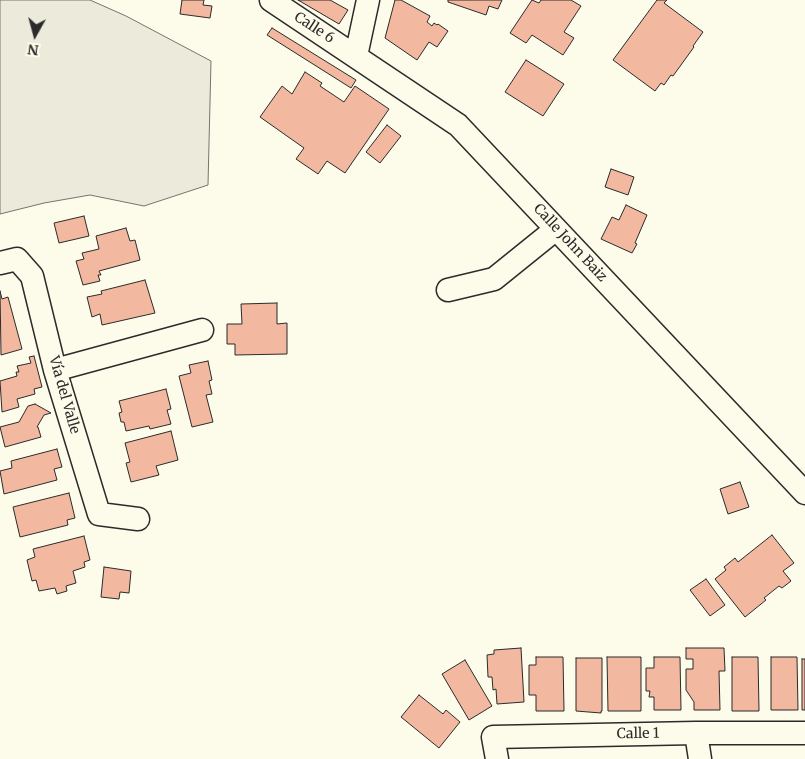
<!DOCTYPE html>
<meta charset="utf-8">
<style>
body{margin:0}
#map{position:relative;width:805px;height:759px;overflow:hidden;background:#fdfbea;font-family:Merriweather,serif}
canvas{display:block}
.north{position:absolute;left:10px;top:10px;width:50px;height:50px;-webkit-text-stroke:4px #fdfbea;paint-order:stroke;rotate:187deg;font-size:14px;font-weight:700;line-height:20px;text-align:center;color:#2b2b2b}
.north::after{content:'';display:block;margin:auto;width:18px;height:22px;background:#2b2b2b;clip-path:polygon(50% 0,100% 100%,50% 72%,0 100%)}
</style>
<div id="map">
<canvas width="805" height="759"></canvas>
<div class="north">N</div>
</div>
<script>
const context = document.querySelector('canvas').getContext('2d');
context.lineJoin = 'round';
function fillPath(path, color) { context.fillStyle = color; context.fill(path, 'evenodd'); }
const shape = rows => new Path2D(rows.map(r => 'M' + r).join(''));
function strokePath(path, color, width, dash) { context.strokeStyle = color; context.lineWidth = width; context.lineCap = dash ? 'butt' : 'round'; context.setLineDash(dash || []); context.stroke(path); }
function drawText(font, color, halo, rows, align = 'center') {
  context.font = font + ' Merriweather,serif'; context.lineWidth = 4; context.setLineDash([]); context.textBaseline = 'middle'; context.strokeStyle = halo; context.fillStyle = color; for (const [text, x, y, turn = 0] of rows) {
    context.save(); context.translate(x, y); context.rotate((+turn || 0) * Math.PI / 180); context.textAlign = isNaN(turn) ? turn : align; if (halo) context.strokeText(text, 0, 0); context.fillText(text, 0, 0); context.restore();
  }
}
const green = shape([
 [0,0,90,0,126,16,211,61,208,185,144,206,90,195,44,203,0,214,0,0]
]);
fillPath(green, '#ecebdb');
strokePath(green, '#74746e', 1);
const building = shape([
 [182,0,204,0,203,5,212,6,210,18,180,14,182,0],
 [298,0,330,0,348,10,339,24,298,0],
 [395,0,401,0,430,16,427,22,432,26,434,23,437,25,438,24,448,31,437,47,429,42,417,60,385,38,395,0],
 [448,0,502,0,498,9,489,6,486,15,448,2,448,0],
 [532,0,539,3,541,0,571,0,581,6,564,32,574,38,563,55,532,35,526,43,510,33,532,0],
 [657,0,667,0,664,3,703,32,693,46,694,47,673,76,671,75,664,85,661,83,655,91,613,60,657,0],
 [272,28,356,80,351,88,267,35,272,28],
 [526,60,564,84,543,116,505,92,526,60],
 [305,72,322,83,320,86,344,102,355,86,389,109,345,173,327,161,318,174,296,159,304,148,260,117,282,86,292,94,305,72],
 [387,125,401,136,380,163,366,152,387,125],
 [611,169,634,177,628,195,605,187,611,169],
 [626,205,647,215,635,243,637,244,632,253,601,239,612,217,619,220,626,205],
 [84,216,89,236,59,243,54,223,84,216],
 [126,228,130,241,135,240,140,260,99,271,101,275,98,275,100,281,83,285,76,261,84,259,82,253,99,249,96,236,126,228],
 [145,280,155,313,102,325,100,314,92,317,87,297,102,294,101,291,145,280],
 [0,291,2,299,8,297,22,349,1,355,0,291],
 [277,303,277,324,287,323,287,354,235,355,235,344,227,344,227,324,242,324,241,304,277,303],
 [34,356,42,387,34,389,35,394,17,399,19,407,2,412,0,381,17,376,16,372,19,372,17,366,31,363,29,357,34,356],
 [208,361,212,380,209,381,212,394,206,395,213,422,192,427,179,376,191,373,189,365,208,361],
 [166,389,171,409,167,410,171,424,150,429,149,426,126,431,124,422,121,422,119,413,122,412,119,401,166,389],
 [35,404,51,413,44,415,37,427,38,427,41,437,5,447,0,427,19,422,28,406,35,404],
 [171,431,178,460,156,466,159,475,131,482,126,463,130,462,125,443,171,431],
 [57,449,62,467,54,469,57,480,4,494,0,471,12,468,11,461,57,449],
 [740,482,749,507,728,514,720,489,740,482],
 [69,493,75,518,67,520,68,525,20,537,13,507,69,493],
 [772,535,794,563,783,571,791,581,782,588,779,586,764,598,766,600,745,617,715,579,726,570,724,567,735,558,738,562,772,535],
 [84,536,90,560,84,562,85,567,73,571,76,583,66,586,67,591,57,594,55,588,39,591,36,580,32,581,27,560,35,557,33,549,84,536],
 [104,567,131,571,129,593,120,592,119,599,101,597,104,567],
 [706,579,725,605,710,616,690,590,706,579],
 [521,648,524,702,497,704,496,689,493,690,492,677,488,677,487,655,494,654,494,650,521,648],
 [686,648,724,648,725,671,719,671,720,710,694,710,694,702,686,690,686,669,693,669,693,659,686,659,686,648],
 [536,657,563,657,564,711,536,711,536,695,529,695,529,665,536,665,536,657],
 [607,657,641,657,641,711,608,711,607,657],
 [654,657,680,657,681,710,654,710,654,697,649,697,650,691,646,691,646,668,654,668,654,657],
 [732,657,758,657,759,711,732,711,732,657],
 [771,657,797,657,798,710,771,710,771,657],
 [576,658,602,658,602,711,601,711,601,713,576,711,576,658],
 [802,659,805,659,805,710,802,710,802,659],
 [465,660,492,706,469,720,442,674,465,660],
 [419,695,443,714,446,710,460,722,439,748,401,717,419,695]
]);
fillPath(building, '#f2b8a0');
strokePath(building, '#2b2b2b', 1);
const minor = shape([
 [271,0,458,125,805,493],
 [356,56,368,0],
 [0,263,17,259,32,276,55,370,99,514,138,519],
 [448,290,494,279,556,229],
 [55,370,202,330],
 [696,733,700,759],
 [497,759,493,737,696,733,805,733]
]);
strokePath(minor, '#2b2b2b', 25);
strokePath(minor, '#fdfbea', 22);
drawText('14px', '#2b2b2b', '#fdfbea', [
 ["Calle 6",314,28,33],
 ["Calle John Baiz",570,243,47],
 ["Vía del Valle",64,395,74],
 ["Calle 1",638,734,-1]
]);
</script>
